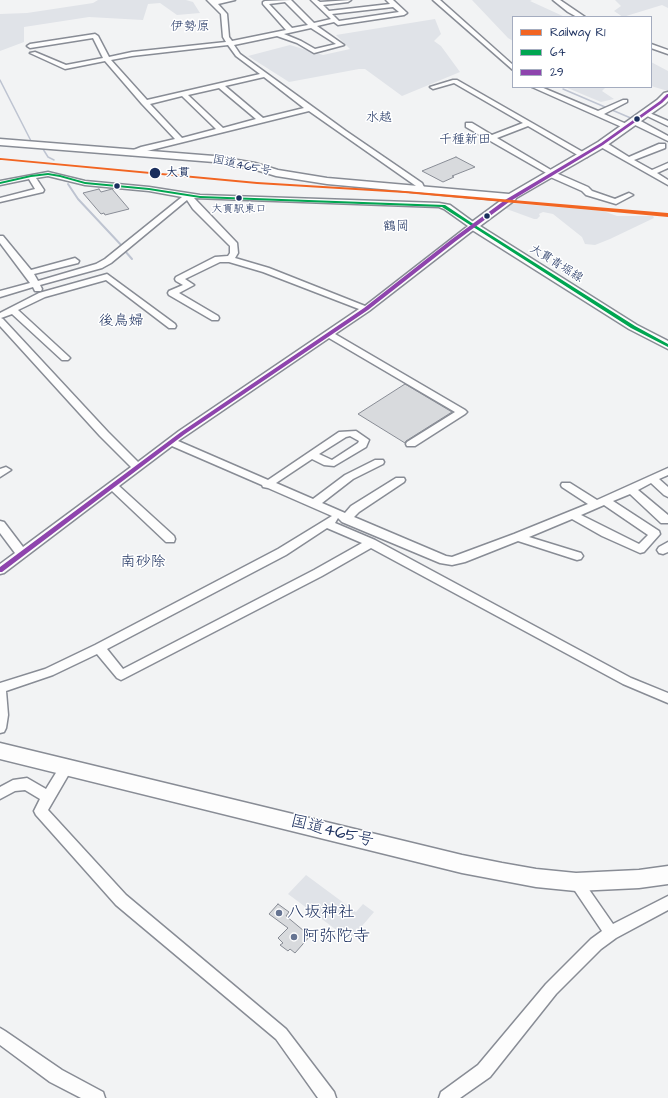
<!DOCTYPE html>
<meta charset="utf-8">
<style>
body{margin:0}
#map{position:relative;width:668px;height:1098px;overflow:hidden;background:#f2f3f4;font-family:"Architects Daughter",sans-serif}
canvas{display:block}
.legend{position:absolute;left:512px;top:16px;width:140px;height:72px;box-sizing:border-box;background:#fff;border:1px solid #a4acbf;margin:0;padding:5px 7px;list-style:none;font-size:12px;color:#1b2f5e}
.legend li{display:flex;align-items:center;gap:8px;height:20px}
.legend b{width:20px;border:1px solid #a4acbf}
</style>
<div id="map">
<canvas width="668" height="1098"></canvas>
<ul class="legend">
<li><b style="height:5px;background:#f26522"></b>Railway R1</li>
<li><b style="height:5px;background:#00a651"></b>64</li>
<li><b style="height:5px;background:#8e44ad"></b>29</li>
</ul>
</div>
<script>
const context = document.querySelector('canvas').getContext('2d');
context.lineJoin = 'round';
function fillPath(path, color) { context.fillStyle = color; context.fill(path, 'evenodd'); }
const shape = rows => new Path2D(rows.map(r => 'M' + r).join(''));
function strokePath(path, color, width, dash) { context.strokeStyle = color; context.lineWidth = width; context.lineCap = dash ? 'butt' : 'round'; context.setLineDash(dash || []); context.stroke(path); }
function drawText(font, color, halo, rows, align = 'center') {
  context.font = font + ' "Architects Daughter","Klee One",sans-serif'; context.lineWidth = 3; context.setLineDash([]); context.textBaseline = 'middle'; context.strokeStyle = halo; context.fillStyle = color; for (const [text, x, y, turn = 0] of rows) {
    context.save(); context.translate(x, y); context.rotate((+turn || 0) * Math.PI / 180); context.textAlign = isNaN(turn) ? turn : align; if (halo) context.strokeText(text, 0, 0); context.fillText(text, 0, 0); context.restore();
  }
}
fillPath(shape([
 [98,0,186,0,193,2,200,13,177,15,160,3,148,4,143,20,89,17,24,27,24,42,0,51,0,14,27,13,93,3],
 [472,0,532,0,530,1,565,17,513,17,513,41,508,38],
 [615,0,668,0,668,8,662,5,623,17,614,11,621,6],
 [435,19,441,34,434,41,441,46,460,72,402,96,365,69,359,69,289,82,248,56,290,45,323,55,350,49,336,35],
 [651,62,668,71,668,91,651,86],
 [565,87,606,87,602,91,614,99,601,102],
 [509,203,603,211,617,216,653,216,654,218,610,239,595,245,585,244,582,237,553,214,543,212,539,214,540,216,537,219,534,219,504,208,505,205],
 [306,875,356,912,363,904,374,912,350,940,288,894]
]), '#e0e3e8');
strokePath(shape([
 [0,80,31,141],
 [563,89,633,119],
 [38,148,43,149,48,157,54,160]
]), '#bec4d1', 1.5);
strokePath(shape([
 [68,184,78,199,122,246],
 [125,251,132,259]
]), '#bec4d1', 2);
const building = shape([
 [456,157,475,167,452,176,454,177,443,182,422,171,456,157],
 [99,189,101,192,112,189,129,209,105,215,104,213,101,214,83,193,99,189],
 [405,384,452,412,406,441,405,443,358,414,405,384],
 [278,904,289,912,286,916,310,936,295,953,290,949,288,951,280,945,283,943,278,938,288,928,269,914,278,904]
]);
fillPath(building, '#d8dadd');
strokePath(building, '#888c95', 1);
const minor = shape([
 [207,0,235,0,218,4,227,14,229,37,232,41,286,30,263,4,263,2,265,1,291,0,314,23,331,19,311,0,317,0,320,2,351,0,348,2,323,5,329,11,390,4,386,0,393,0,406,12,407,13,404,15,338,25,334,22,317,26,344,45,314,53,297,43,277,36,234,45,240,54,346,131,422,183,425,189,424,191,418,191,416,186,309,111,147,151,134,155,131,155,131,151,141,147,175,139,142,104,105,61,65,69,30,53,35,52,66,65,103,58,93,38,30,48,27,46,30,44,95,34,98,36,109,57,132,52,226,42,223,37,221,14,207,0],
 [285,2,308,25,292,28,269,4,285,2],
 [393,7,399,12,339,21,332,14,393,7],
 [311,28,336,44,315,49,301,41,284,34,311,28],
 [228,45,236,56,260,74,147,100,111,60,132,56,228,45],
 [264,77,304,108,263,118,225,86,264,77],
 [219,88,256,119,223,128,188,95,219,88],
 [182,96,216,129,182,138,150,104,182,96],
 [433,0,440,0,513,65,513,70,433,0],
 [553,0,560,0,585,17,577,17,568,12,553,0],
 [651,44,668,50,668,54,651,48,651,44],
 [453,80,457,80,588,155,587,157,581,157,528,126,497,138,556,173,588,187,592,191,615,199,629,193,633,195,616,204,586,195,582,191,548,176,548,174,466,127,466,123,472,123,492,135,523,123,454,83,433,89,430,87,453,80],
 [532,87,541,87,598,111,623,100,627,100,627,102,604,114,631,126,630,128,624,128,532,87],
 [645,111,668,121,668,126,643,114,643,112,645,111],
 [631,119,637,119,668,136,668,141,631,123,631,119],
 [599,142,605,142,629,157,659,144,665,144,665,148,634,160,652,170,668,163,668,168,657,173,668,180,668,185,599,146,599,142],
 [48,172,85,181,149,187,200,195,439,203,450,205,476,224,476,228,369,311,335,334,465,410,467,412,465,414,415,446,407,446,406,444,407,442,455,412,329,338,178,441,268,480,339,432,356,431,369,440,366,447,334,466,324,465,312,459,276,483,313,499,345,475,375,460,383,460,384,462,383,464,353,479,322,503,345,513,351,506,396,478,404,478,405,480,404,482,359,512,354,517,446,556,452,557,514,534,588,504,562,487,561,485,562,483,570,483,597,500,668,468,668,475,659,479,668,487,668,497,664,495,651,483,638,490,668,515,668,523,661,523,630,494,613,501,659,531,660,534,644,552,640,553,602,536,572,519,529,537,581,553,583,556,581,559,577,560,518,541,465,562,452,565,440,563,342,522,338,518,335,523,375,540,631,678,668,693,668,703,623,684,371,548,322,576,125,678,121,680,117,678,97,654,53,675,6,691,8,715,6,728,4,732,0,733,0,683,45,669,95,645,278,549,332,516,268,488,263,487,262,485,172,446,119,486,174,536,175,539,174,542,166,542,112,491,4,573,0,574,0,564,15,553,0,533,0,521,4,522,23,547,131,467,100,436,0,326,0,313,39,293,107,274,175,324,176,326,175,328,169,328,106,280,45,297,18,310,68,356,70,358,68,360,62,360,12,314,1,318,3,319,108,432,138,462,179,431,359,309,263,272,229,262,220,262,185,279,194,285,179,293,218,316,219,318,218,320,212,320,169,295,168,293,169,291,183,285,176,281,175,279,176,277,215,257,228,256,230,253,230,246,193,209,187,200,111,263,102,268,40,285,42,289,41,291,35,291,33,287,0,297,0,291,30,283,0,243,0,236,3,236,31,270,75,258,79,261,78,263,34,274,38,281,96,264,105,259,182,197,149,191,85,185,48,176,36,178,44,190,43,192,0,202,0,198,35,189,29,179,0,185,0,181,48,172],
 [194,198,439,207,444,209,468,226,365,306,269,268,235,258,238,253,237,243,194,198],
 [350,436,359,441,358,443,332,460,319,454,346,437,350,436],
 [604,505,648,535,639,544,581,515,604,505],
 [327,528,362,543,314,570,123,669,107,649,286,555,327,528],
 [6,467,11,470,0,477,0,469,6,467],
 [668,542,668,552,663,554,659,553,657,550,659,547,668,542],
 [67,762,72,763,73,767,48,810,126,895,286,1029,334,1092,336,1098,318,1098,276,1039,116,905,36,815,34,811,40,799,25,790,15,791,0,799,0,787,13,780,27,778,46,789,62,763,67,762],
 [576,876,581,878,613,924,668,896,668,910,616,938,601,949,556,994,490,1077,460,1098,439,1098,441,1092,478,1065,546,984,591,939,602,931,569,882,571,878,576,876],
 [0,1028,5,1031,62,1070,103,1092,105,1098,81,1098,50,1082,0,1045,0,1028]
]);
const major = shape([
 [511,195,516,198,515,200,480,226,637,325,668,341,668,349,629,329,469,228,468,226,469,224,507,196,511,195]
]);
const highway = shape([
 [668,92,668,101,665,104,606,146,511,201,327,184,276,176,253,169,214,162,0,145,0,139,214,156,255,163,278,170,327,178,509,194,598,142,657,100,664,93,668,92],
 [0,743,462,855,502,863,536,869,576,873,639,870,668,866,668,884,639,888,576,891,536,887,462,873,0,759,0,743]
]);
strokePath(minor, '#888c95', 3);
strokePath(major, '#888c95', 3);
strokePath(highway, '#888c95', 3);
fillPath(minor, '#fdfdfd');
fillPath(major, '#fdfdfd');
fillPath(highway, '#fdfdfd');
fillPath(shape([
 [48,173,60,175,85,182,149,188,200,196,445,205,475,225,635,326,668,344,668,347,631,328,442,207,200,198,149,190,85,184,60,177,48,175,31,177,0,184,0,182,31,175,48,173]
]), '#00a651');
fillPath(shape([
 [667,94,668,94,668,97,662,103,603,145,509,202,456,241,368,310,185,434,2,572,0,572,0,567,181,432,364,308,452,239,505,200,601,143,660,101,667,94]
]), '#8e44ad');
fillPath(shape([
 [0,158,257,182,405,191,668,213,668,217,405,193,257,184,2,160,0,160,0,158]
]), '#f26522');
for (const [x, y, r, color] of [
 [637,119,3.5,"#1b2f5e"],
 [155,173,6,"#1b2f5e"],
 [117,186,3.5,"#1b2f5e"],
 [239,198,3.5,"#1b2f5e"],
 [487,216,3.5,"#1b2f5e"],
 [279,913,4,"#667492"],
 [294,937,4,"#667492"]
]) { const dot = new Path2D(); dot.arc(x, y, r, 0, 2 * Math.PI); context.fillStyle = color; context.fill(dot); strokePath(dot, '#fff', 1.5); }
drawText('11px', '#1b2f5e', '#fff', [
 ["大貫駅東口",239,210]
]);
drawText('12px', '#1b2f5e', '#fff', [
 ["国道465号",242,166,12],
 ["大貫青堀線",556,264,32]
]);
drawText('bold 12px', '#1b2f5e', '#fff', [
 ["大貫",166,173]
], 'left');
drawText('13px', '#1b2f5e', '#fff', [
 ["伊勢原",190,27],
 ["水越",379,118],
 ["千種新田",465,140],
 ["鶴岡",396,227]
]);
drawText('15px', '#1b2f5e', '#fff', [
 ["後鳥婦",121,322],
 ["南砂除",143,563]
]);
drawText('17px', '#1b2f5e', '#fff', [
 ["国道465号",332,832,14]
]);
drawText('17px', '#1b2f5e', '#fff', [
 ["八坂神社",287,913],
 ["阿弥陀寺",302,937]
], 'left');
</script>
